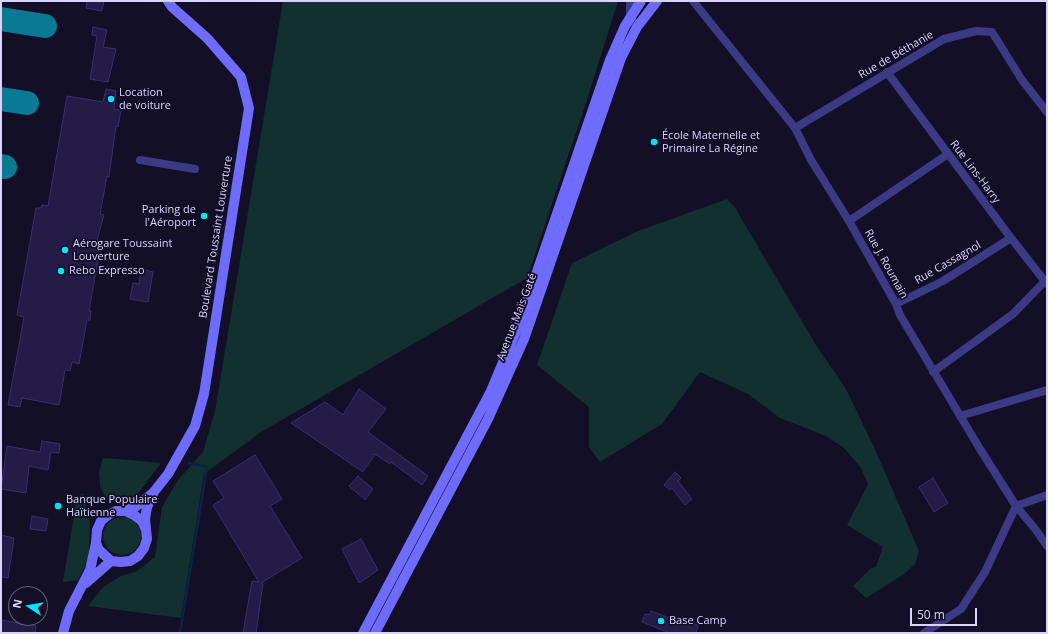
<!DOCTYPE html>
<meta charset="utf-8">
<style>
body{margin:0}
#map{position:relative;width:1048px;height:634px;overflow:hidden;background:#130f26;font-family:"Open Sans",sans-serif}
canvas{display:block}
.frame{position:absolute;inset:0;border:2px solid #d9d4ff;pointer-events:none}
.north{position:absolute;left:8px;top:586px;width:40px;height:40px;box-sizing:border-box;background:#130f26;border:1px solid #625e7d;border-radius:50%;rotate:282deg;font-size:11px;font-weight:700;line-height:16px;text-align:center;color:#d9d4ff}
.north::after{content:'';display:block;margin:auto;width:14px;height:18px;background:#00e5ff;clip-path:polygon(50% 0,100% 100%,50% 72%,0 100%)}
.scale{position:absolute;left:910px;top:608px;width:67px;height:18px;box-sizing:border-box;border:2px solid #d9d4ff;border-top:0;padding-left:5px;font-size:12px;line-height:14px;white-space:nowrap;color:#d9d4ff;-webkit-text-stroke:3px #130f26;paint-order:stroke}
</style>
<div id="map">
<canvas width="1048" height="634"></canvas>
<div class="frame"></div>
<div class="north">N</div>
<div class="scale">50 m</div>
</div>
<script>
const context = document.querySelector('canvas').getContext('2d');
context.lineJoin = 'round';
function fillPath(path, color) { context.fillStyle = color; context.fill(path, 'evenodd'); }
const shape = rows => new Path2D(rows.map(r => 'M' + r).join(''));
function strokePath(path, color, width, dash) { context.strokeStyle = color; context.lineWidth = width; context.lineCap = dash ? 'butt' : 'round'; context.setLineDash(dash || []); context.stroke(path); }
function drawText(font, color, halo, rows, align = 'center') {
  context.font = font + ' "Open Sans",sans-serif'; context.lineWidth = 3.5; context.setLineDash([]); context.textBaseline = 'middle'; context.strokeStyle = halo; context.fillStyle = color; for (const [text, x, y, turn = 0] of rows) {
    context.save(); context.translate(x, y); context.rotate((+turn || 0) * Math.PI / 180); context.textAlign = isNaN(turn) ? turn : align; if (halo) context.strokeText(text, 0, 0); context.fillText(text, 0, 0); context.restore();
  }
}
fillPath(shape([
 [283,1,618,1,585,106,527,278,261,432,204,474,181,618,88,606,103,587,119,577,137,571,155,557,162,507,178,480,203,452,215,411],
 [727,199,734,206,816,345,846,389,874,447,919,551,915,564,904,574,866,598,853,586,871,568,876,567,883,547,847,525,868,484,861,468,844,448,826,436,780,418,748,394,700,372,662,424,600,462,589,447,589,407,537,365,572,263,638,231],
 [103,458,118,459,161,463,136,496,128,501,115,501,106,497,100,487,99,472],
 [83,493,90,521,89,559,78,580,63,582,77,497],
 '103 536a19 19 0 1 1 38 0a19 19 0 1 1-38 0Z'
]), '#12302f');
strokePath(shape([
 [180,633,207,467,189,463]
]), '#0c2248', 2.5);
strokePath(shape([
 [1,19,45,26],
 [1,99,27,103],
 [1,166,5,167]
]), '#0a7a92', 24);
const building = shape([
 [87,1,104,1,102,11,86,8,87,1],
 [93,27,107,30,103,47,116,49,108,82,90,79,97,36,92,35,93,27],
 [106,89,116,91,114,109,121,110,118,127,116,126,109,177,107,176,100,214,104,215,96,244,102,245,100,254,99,254,89,311,91,311,90,320,87,320,79,364,72,362,70,371,65,370,59,405,22,398,20,407,8,405,24,317,17,315,36,208,41,208,42,205,48,206,67,96,103,102,106,89],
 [141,269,153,272,148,302,130,299,133,283,139,284,141,269],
 [359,389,386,409,368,432,428,476,422,485,391,462,390,464,375,454,363,472,291,423,325,402,343,415,359,389],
 [42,441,60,444,59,453,51,452,48,470,29,466,26,493,1,489,7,446,40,452,42,441],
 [255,455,282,499,270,506,302,558,261,583,263,583,256,633,243,633,252,581,259,582,213,505,224,498,213,481,255,455],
 [675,472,681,478,678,481,692,499,685,505,672,488,670,490,664,485,675,472],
 [358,476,373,489,365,500,349,486,358,476],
 [933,478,948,503,934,512,919,487,933,478],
 [32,516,48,519,46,531,30,529,32,516],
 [1,535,14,538,8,578,1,577,1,535],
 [361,539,378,570,359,583,342,549,361,539],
 [651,611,686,624,687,621,698,625,696,633,670,633,642,622,645,614,650,615,651,611],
 [1,620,36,626,35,633,1,633,1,620]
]);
fillPath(building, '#241b47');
strokePath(building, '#3b2d73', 1);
strokePath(shape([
 [630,1,630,17,637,27],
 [693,1,795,128,811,160,849,221,896,304,900,315,980,449,1016,506,1036,530,1047,546],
 [887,72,1011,238,1047,284],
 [795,128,944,39,976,31,992,32,1022,80,1047,112],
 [140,160,195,169],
 [849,221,948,154],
 [896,304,943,281,1011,238],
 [933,372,1013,314,1045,281],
 [960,416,1047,390],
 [924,633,961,609,985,572,1016,506,1047,495]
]), '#3d3a85', 8);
strokePath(shape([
 [125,511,135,507,153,493,168,474,195,426,204,394,249,108,241,77,207,38,172,7,168,1],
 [146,530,142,521,134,515,125,511,116,511,108,515,101,521,97,530,96,543,99,550,111,561,121,562,130,561,138,556,144,548,147,539,145,519,147,507,153,494],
 [86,583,111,561],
 [63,633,69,611,90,570,96,543],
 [363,633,491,391,519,324,610,60,625,26,641,1],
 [375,633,488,419,524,339,621,58,637,27,657,1]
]), '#6f6bff', 10);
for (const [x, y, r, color] of [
 [111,99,4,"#00e5ff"],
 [654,142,4,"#00e5ff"],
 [204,216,4,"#00e5ff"],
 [65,250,4,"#00e5ff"],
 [61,271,4,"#00e5ff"],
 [58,506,4,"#00e5ff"],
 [661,621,4,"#00e5ff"]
]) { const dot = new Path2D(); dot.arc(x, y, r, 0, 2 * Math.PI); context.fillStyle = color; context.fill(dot); strokePath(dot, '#130f26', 1.5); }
drawText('11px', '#d9d4ff', '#130f26', [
 ["Rue de Béthanie",896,55,-30],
 ["Rue Lins-Harry",975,172,53],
 ["Boulevard Toussaint Louverture",216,237,-81],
 ["Rue Cassagnol",948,263,-30],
 ["Rue J. Roumain",886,264,61],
 ["Avenue Maïs Gaté",517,317,-69]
]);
drawText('11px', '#d9d4ff', '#130f26', [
 ["Location",119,93],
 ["de voiture",119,106],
 ["École Maternelle et",662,136],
 ["Primaire La Régine",662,149],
 ["Parking de",196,210,"right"],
 ["l'Aéroport",196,223,"right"],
 ["Aérogare Toussaint",73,244],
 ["Louverture",73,257],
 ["Rebo Expresso",69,271],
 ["Banque Populaire",66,500],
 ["Haïtienne",66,513],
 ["Base Camp",669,621]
], 'left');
</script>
